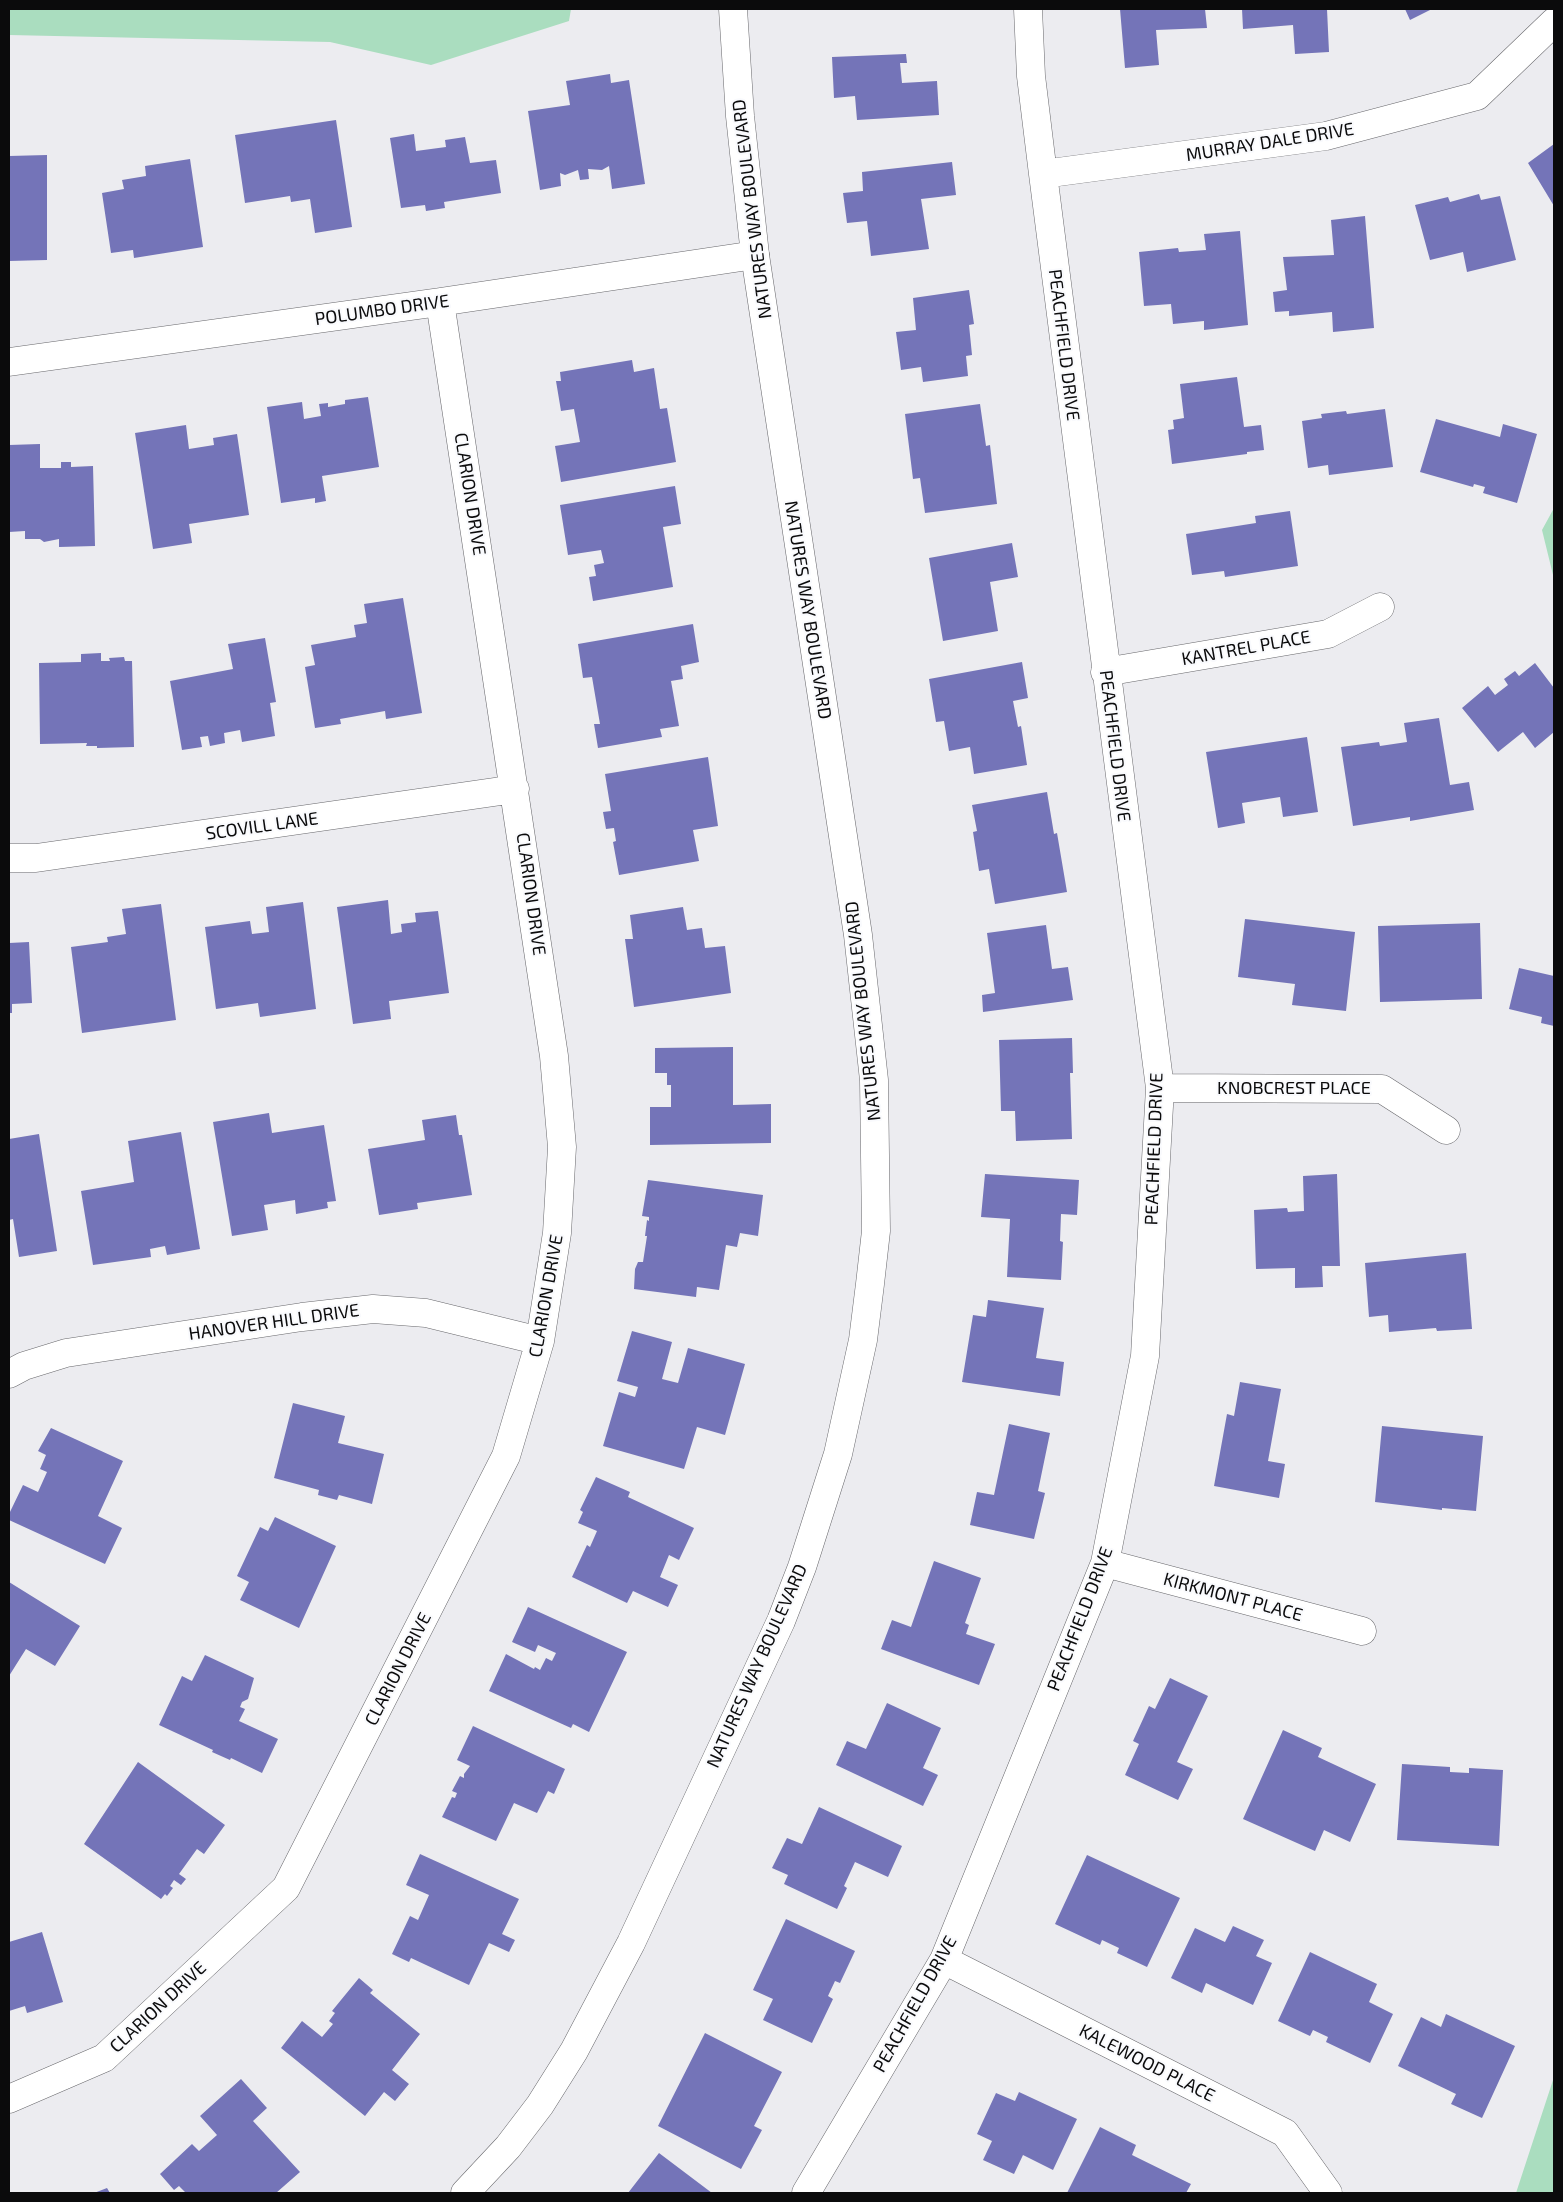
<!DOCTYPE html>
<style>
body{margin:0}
#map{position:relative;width:1563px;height:2202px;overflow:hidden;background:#ececf0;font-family:"Exo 2",sans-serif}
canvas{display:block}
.frame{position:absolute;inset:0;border:10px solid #0b0b0c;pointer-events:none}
</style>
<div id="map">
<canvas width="1563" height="2202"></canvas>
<div class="frame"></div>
</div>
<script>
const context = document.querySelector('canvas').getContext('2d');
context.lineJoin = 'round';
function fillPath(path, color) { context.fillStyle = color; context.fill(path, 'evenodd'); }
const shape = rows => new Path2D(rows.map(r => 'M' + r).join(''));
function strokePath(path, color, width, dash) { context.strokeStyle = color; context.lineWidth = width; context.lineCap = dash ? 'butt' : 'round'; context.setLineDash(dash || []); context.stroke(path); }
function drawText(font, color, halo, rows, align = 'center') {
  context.font = font + ' "Exo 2",sans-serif'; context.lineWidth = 4; context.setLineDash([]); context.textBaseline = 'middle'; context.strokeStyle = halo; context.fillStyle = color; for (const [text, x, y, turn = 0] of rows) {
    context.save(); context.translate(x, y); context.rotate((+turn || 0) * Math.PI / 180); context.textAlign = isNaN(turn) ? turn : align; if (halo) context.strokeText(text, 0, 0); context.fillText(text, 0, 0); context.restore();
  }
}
fillPath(shape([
 [9,9,571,9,569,21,431,65,330,42,9,35],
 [1554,508,1554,579,1542,530],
 [1554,2077,1554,2193,1516,2193]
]), '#aaddbf');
fillPath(shape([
 [1120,9,1205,9,1207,28,1156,30,1159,65,1125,68],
 [1242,9,1327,9,1329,52,1295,54,1293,25,1243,29],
 [1405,9,1432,9,1410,20],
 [906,54,907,63,900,63,902,83,937,81,939,115,857,120,855,96,834,98,832,57],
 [610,74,611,83,629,80,645,184,612,189,609,166,602,170,588,169,589,179,580,180,578,170,565,175,560,173,561,186,540,190,528,111,570,105,566,81],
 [336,120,352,227,315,233,310,199,291,202,290,196,245,203,235,135],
 [414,134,416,151,446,147,445,140,465,137,470,163,496,160,501,193,444,202,445,208,426,211,425,205,401,208,390,138],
 [1554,144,1554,206,1528,163],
 [47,155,47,260,9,261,9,156],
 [190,159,203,247,134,258,133,250,111,253,102,193,124,189,122,180,146,176,145,166],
 [952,162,956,195,921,199,929,249,871,256,867,221,847,223,843,193,863,191,862,172],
 [1479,194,1481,200,1500,196,1516,260,1467,272,1463,252,1430,260,1415,205,1448,197,1450,202],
 [1365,216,1374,328,1333,332,1332,312,1289,316,1289,311,1275,312,1273,292,1287,290,1283,257,1334,255,1331,220],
 [1240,231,1248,325,1204,330,1204,321,1173,324,1171,304,1144,306,1139,252,1178,248,1179,252,1206,250,1204,234],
 [969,290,974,324,969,325,972,355,966,356,968,376,923,382,921,367,901,370,896,332,916,330,913,298],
 [632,360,634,372,654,368,660,409,667,408,676,462,561,482,555,446,580,442,574,409,561,411,556,381,561,381,560,372],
 [1237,377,1244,427,1261,425,1264,450,1247,452,1247,454,1172,464,1168,430,1174,429,1173,420,1184,418,1180,384],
 [368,397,379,467,322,476,326,501,315,503,315,498,281,503,267,407,302,402,304,419,321,416,319,404,328,403,328,407,345,404,345,400],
 [980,404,986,446,990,445,997,504,925,513,920,478,913,479,905,414],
 [1385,409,1393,467,1329,475,1328,465,1308,468,1302,421,1322,418,1321,414,1346,411,1347,414],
 [1436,419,1500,437,1503,424,1537,434,1517,503,1483,493,1485,487,1474,484,1473,487,1420,472],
 [186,425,189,449,214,445,213,438,237,434,249,515,189,524,192,543,153,549,135,433],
 [40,444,40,468,61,468,61,462,71,462,71,467,93,466,95,546,59,547,59,539,44,542,40,539,25,539,25,531,9,532,9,445],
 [675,486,681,524,663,527,673,587,593,601,589,577,596,576,594,565,604,563,601,550,568,555,560,505],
 [1290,511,1298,566,1225,577,1224,571,1192,575,1186,534,1256,523,1255,516],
 [1012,543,1018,577,990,582,998,631,943,641,929,558],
 [403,598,422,713,386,719,385,711,340,719,341,724,315,728,305,667,315,665,311,645,356,637,354,625,367,623,364,604],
 [693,624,699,662,681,666,683,679,671,681,679,726,660,729,662,737,598,748,594,724,600,724,592,677,583,678,578,644],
 [265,638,276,702,270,703,275,736,242,742,240,730,224,733,225,743,210,746,208,736,200,737,202,747,182,750,170,681,233,669,228,644],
 [101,653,101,661,110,661,109,658,124,657,125,661,132,661,134,747,97,748,97,746,86,746,87,743,40,744,39,663,81,662,81,654],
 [1022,662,1028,698,1013,701,1018,727,1021,726,1027,765,974,774,970,747,949,751,944,721,936,722,929,679],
 [1535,663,1554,688,1554,732,1535,748,1523,732,1498,752,1462,708,1488,686,1495,695,1508,685,1504,679,1515,671,1519,676],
 [1439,718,1450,785,1469,782,1474,810,1410,821,1410,817,1353,826,1341,747,1379,742,1380,746,1407,742,1404,723],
 [1307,737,1318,812,1283,817,1280,797,1242,803,1245,823,1218,828,1206,752],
 [708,757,718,826,693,830,699,861,619,875,613,842,616,841,614,828,606,829,603,812,611,811,605,774],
 [1047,792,1054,834,1057,833,1067,892,995,904,989,869,979,871,973,832,977,831,972,805],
 [388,900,391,934,402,932,401,924,416,922,415,913,438,911,449,993,389,1001,391,1019,353,1024,337,907],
 [303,902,316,1009,260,1017,258,1003,216,1009,205,927,250,921,252,934,269,932,266,907],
 [161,904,176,1020,82,1033,71,947,108,942,107,937,126,934,122,909],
 [683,907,687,930,702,928,705,948,725,946,731,993,634,1007,625,939,633,939,630,915],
 [1245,919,1355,932,1346,1011,1292,1005,1295,984,1238,977],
 [1480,923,1482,999,1380,1002,1378,926],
 [1046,925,1052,969,1068,967,1073,1000,983,1012,982,995,995,993,987,933],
 [29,942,32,1003,12,1004,12,1013,9,1013,9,943],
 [1519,968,1554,976,1554,1026,1541,1023,1542,1017,1509,1009],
 [1072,1038,1073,1073,1070,1073,1072,1139,1016,1141,1015,1111,1001,1111,999,1040],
 [733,1047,733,1105,771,1104,771,1143,650,1145,650,1107,671,1107,671,1085,667,1085,667,1073,655,1073,655,1048],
 [269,1113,272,1133,324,1125,336,1201,327,1202,328,1208,296,1214,295,1200,264,1205,268,1230,232,1236,213,1122],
 [456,1115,459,1135,462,1135,472,1195,417,1203,418,1209,379,1215,368,1149,425,1140,422,1120],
 [181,1132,200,1249,167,1255,165,1246,150,1249,151,1257,93,1265,81,1191,134,1182,128,1141],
 [39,1134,57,1251,19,1257,13,1219,9,1220,9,1139],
 [985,1174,1079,1180,1077,1215,1061,1214,1060,1241,1063,1242,1061,1280,1007,1277,1010,1219,981,1217],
 [1337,1174,1340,1266,1322,1266,1323,1287,1295,1288,1295,1268,1256,1269,1254,1210,1287,1208,1288,1212,1304,1211,1303,1176],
 [648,1180,763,1195,758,1236,740,1233,737,1247,726,1245,719,1290,697,1287,696,1297,634,1289,635,1269,638,1262,643,1262,647,1236,645,1236,647,1220,649,1221,649,1217,642,1216],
 [1466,1253,1472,1329,1437,1331,1436,1328,1389,1332,1388,1315,1369,1317,1365,1263],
 [988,1300,1044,1308,1036,1358,1064,1362,1060,1396,962,1382,973,1315,986,1317],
 [632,1331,672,1342,662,1379,678,1383,688,1348,745,1364,725,1435,697,1427,684,1469,603,1446,619,1392,635,1397,638,1387,617,1381],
 [1240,1382,1281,1389,1268,1461,1285,1464,1279,1498,1214,1486,1227,1414,1234,1416],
 [293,1403,345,1416,338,1443,384,1454,372,1504,339,1495,337,1500,318,1495,319,1490,274,1478],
 [1009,1424,1050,1433,1038,1491,1045,1493,1034,1539,970,1525,977,1492,994,1495],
 [1382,1426,1483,1436,1476,1511,1442,1508,1442,1510,1375,1502],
 [51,1428,123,1461,98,1516,122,1528,105,1564,9,1520,9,1514,23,1485,38,1492,47,1472,40,1469,46,1455,38,1451],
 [596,1477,630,1492,628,1497,694,1528,679,1560,669,1555,660,1577,678,1585,668,1607,633,1591,627,1603,572,1577,587,1545,590,1547,597,1531,578,1523,583,1512,580,1510],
 [275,1517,336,1546,299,1628,240,1600,249,1582,237,1576,260,1527,268,1531],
 [934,1561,981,1578,965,1623,969,1625,966,1634,995,1644,979,1685,881,1649,892,1620,911,1627],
 [9,1582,80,1626,55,1666,26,1649,9,1676],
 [528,1607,627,1652,589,1732,573,1724,571,1728,489,1691,506,1654,534,1669,535,1667,540,1670,546,1658,552,1661,556,1653,538,1645,535,1652,512,1642],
 [205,1655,254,1678,248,1699,242,1702,240,1707,245,1709,239,1721,278,1739,262,1773,231,1758,230,1760,212,1752,213,1750,159,1725,182,1676,192,1681],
 [1170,1678,1208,1696,1177,1762,1193,1769,1178,1800,1125,1775,1139,1744,1133,1741,1149,1706,1155,1709],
 [887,1703,941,1728,923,1768,938,1775,923,1806,836,1765,847,1741,866,1749],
 [473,1726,565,1769,554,1794,548,1791,537,1813,514,1803,496,1841,442,1817,452,1797,455,1798,457,1793,452,1791,460,1776,464,1778,464,1774,470,1766,457,1760],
 [1283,1730,1322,1748,1318,1757,1376,1784,1350,1842,1324,1830,1315,1851,1243,1819],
 [138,1762,225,1825,204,1854,197,1849,179,1874,186,1879,181,1885,174,1880,170,1886,173,1888,167,1896,165,1894,161,1899,84,1844],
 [1402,1764,1450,1767,1450,1772,1469,1773,1469,1768,1503,1770,1499,1846,1397,1840],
 [819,1807,902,1846,888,1877,855,1862,844,1886,847,1888,837,1909,784,1884,788,1875,772,1868,787,1838,802,1844],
 [420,1854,519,1899,502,1934,515,1940,509,1952,489,1943,469,1985,411,1958,409,1962,392,1954,410,1916,418,1920,429,1895,406,1885],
 [1087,1855,1180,1898,1147,1967,1117,1953,1119,1948,1102,1940,1100,1945,1055,1924],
 [786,1919,855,1951,840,1983,835,1981,828,1996,833,1999,812,2043,763,2020,773,1999,753,1990],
 [1233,1926,1264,1940,1256,1956,1272,1963,1253,2005,1206,1983,1202,1993,1171,1978,1195,1928,1225,1942],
 [42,1932,63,2002,27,2013,25,2006,9,2011,9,1942],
 [1310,1952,1377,1984,1369,2002,1393,2014,1370,2063,1326,2042,1328,2037,1313,2030,1310,2036,1278,2021],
 [359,1978,373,1990,370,1993,420,2034,392,2070,409,2084,395,2101,384,2092,365,2116,281,2048,302,2021,322,2037,333,2024,329,2021,335,2013,332,2011],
 [1446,2014,1515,2046,1482,2118,1451,2104,1456,2094,1398,2066,1421,2017,1441,2027],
 [705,2033,782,2072,754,2126,762,2130,741,2169,658,2126],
 [241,2079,267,2108,253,2121,300,2172,276,2193,186,2193,179,2186,174,2190,160,2174,192,2144,199,2151,217,2135,200,2116],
 [1019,2092,1077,2119,1053,2170,1023,2155,1014,2174,983,2160,992,2141,977,2134,996,2093,1015,2101],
 [1100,2127,1136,2145,1132,2155,1191,2184,1186,2193,1067,2193],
 [659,2153,712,2193,628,2193],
 [107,2188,110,2193,94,2193]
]), '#7474b8');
const street = shape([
 [1043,174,1326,136,1477,96,1554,22],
 [9,362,440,302,755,255],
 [1105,672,1328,634,1380,607],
 [9,858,36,858,515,789],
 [1160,1088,1382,1089,1446,1130],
 [9,1374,24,1366,66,1353,302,1317,373,1309,426,1313,540,1341],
 [1105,1563,1362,1631],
 [944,1960,1285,2133,1328,2193],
 [9,2099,104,2058,286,1888,506,1456,540,1341,557,1233,562,1147,554,1056,440,302],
 [806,2193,944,1960,1105,1563,1145,1356,1160,1088,1043,174,1031,76,1028,9]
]);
const secondary = shape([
 [465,2193,508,2147,540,2105,574,2051,631,1943,781,1621,802,1567,838,1454,863,1340,870,1284,876,1231,874,1080,858,935,755,255,740,116,733,9]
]);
strokePath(street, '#68686c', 29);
strokePath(secondary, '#68686c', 29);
strokePath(street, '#fff', 28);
strokePath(secondary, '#fff', 28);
drawText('18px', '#0b0b0c', '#f9fafd', [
 ["MURRAY DALE DRIVE",1270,142,-9],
 ["NATURES WAY BOULEVARD",752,209,-97],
 ["POLUMBO DRIVE",382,310,-8],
 ["PEACHFIELD DRIVE",1064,345,83],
 ["CLARION DRIVE",470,494,81],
 ["NATURES WAY BOULEVARD",808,610,81],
 ["KANTREL PLACE",1246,648,-10],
 ["PEACHFIELD DRIVE",1115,746,83],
 ["SCOVILL LANE",262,826,-8],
 ["CLARION DRIVE",531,894,82],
 ["NATURES WAY BOULEVARD",863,1011,-96],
 ["KNOBCREST PLACE",1294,1088],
 ["PEACHFIELD DRIVE",1154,1149,-88],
 ["CLARION DRIVE",546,1296,-80],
 ["HANOVER HILL DRIVE",274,1322,-8],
 ["KIRKMONT PLACE",1233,1597,15],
 ["PEACHFIELD DRIVE",1080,1619,-69],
 ["NATURES WAY BOULEVARD",757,1666,-66],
 ["CLARION DRIVE",398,1669,-63],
 ["PEACHFIELD DRIVE",915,2004,-61],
 ["CLARION DRIVE",158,2007,-43],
 ["KALEWOOD PLACE",1147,2063,27]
]);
</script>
